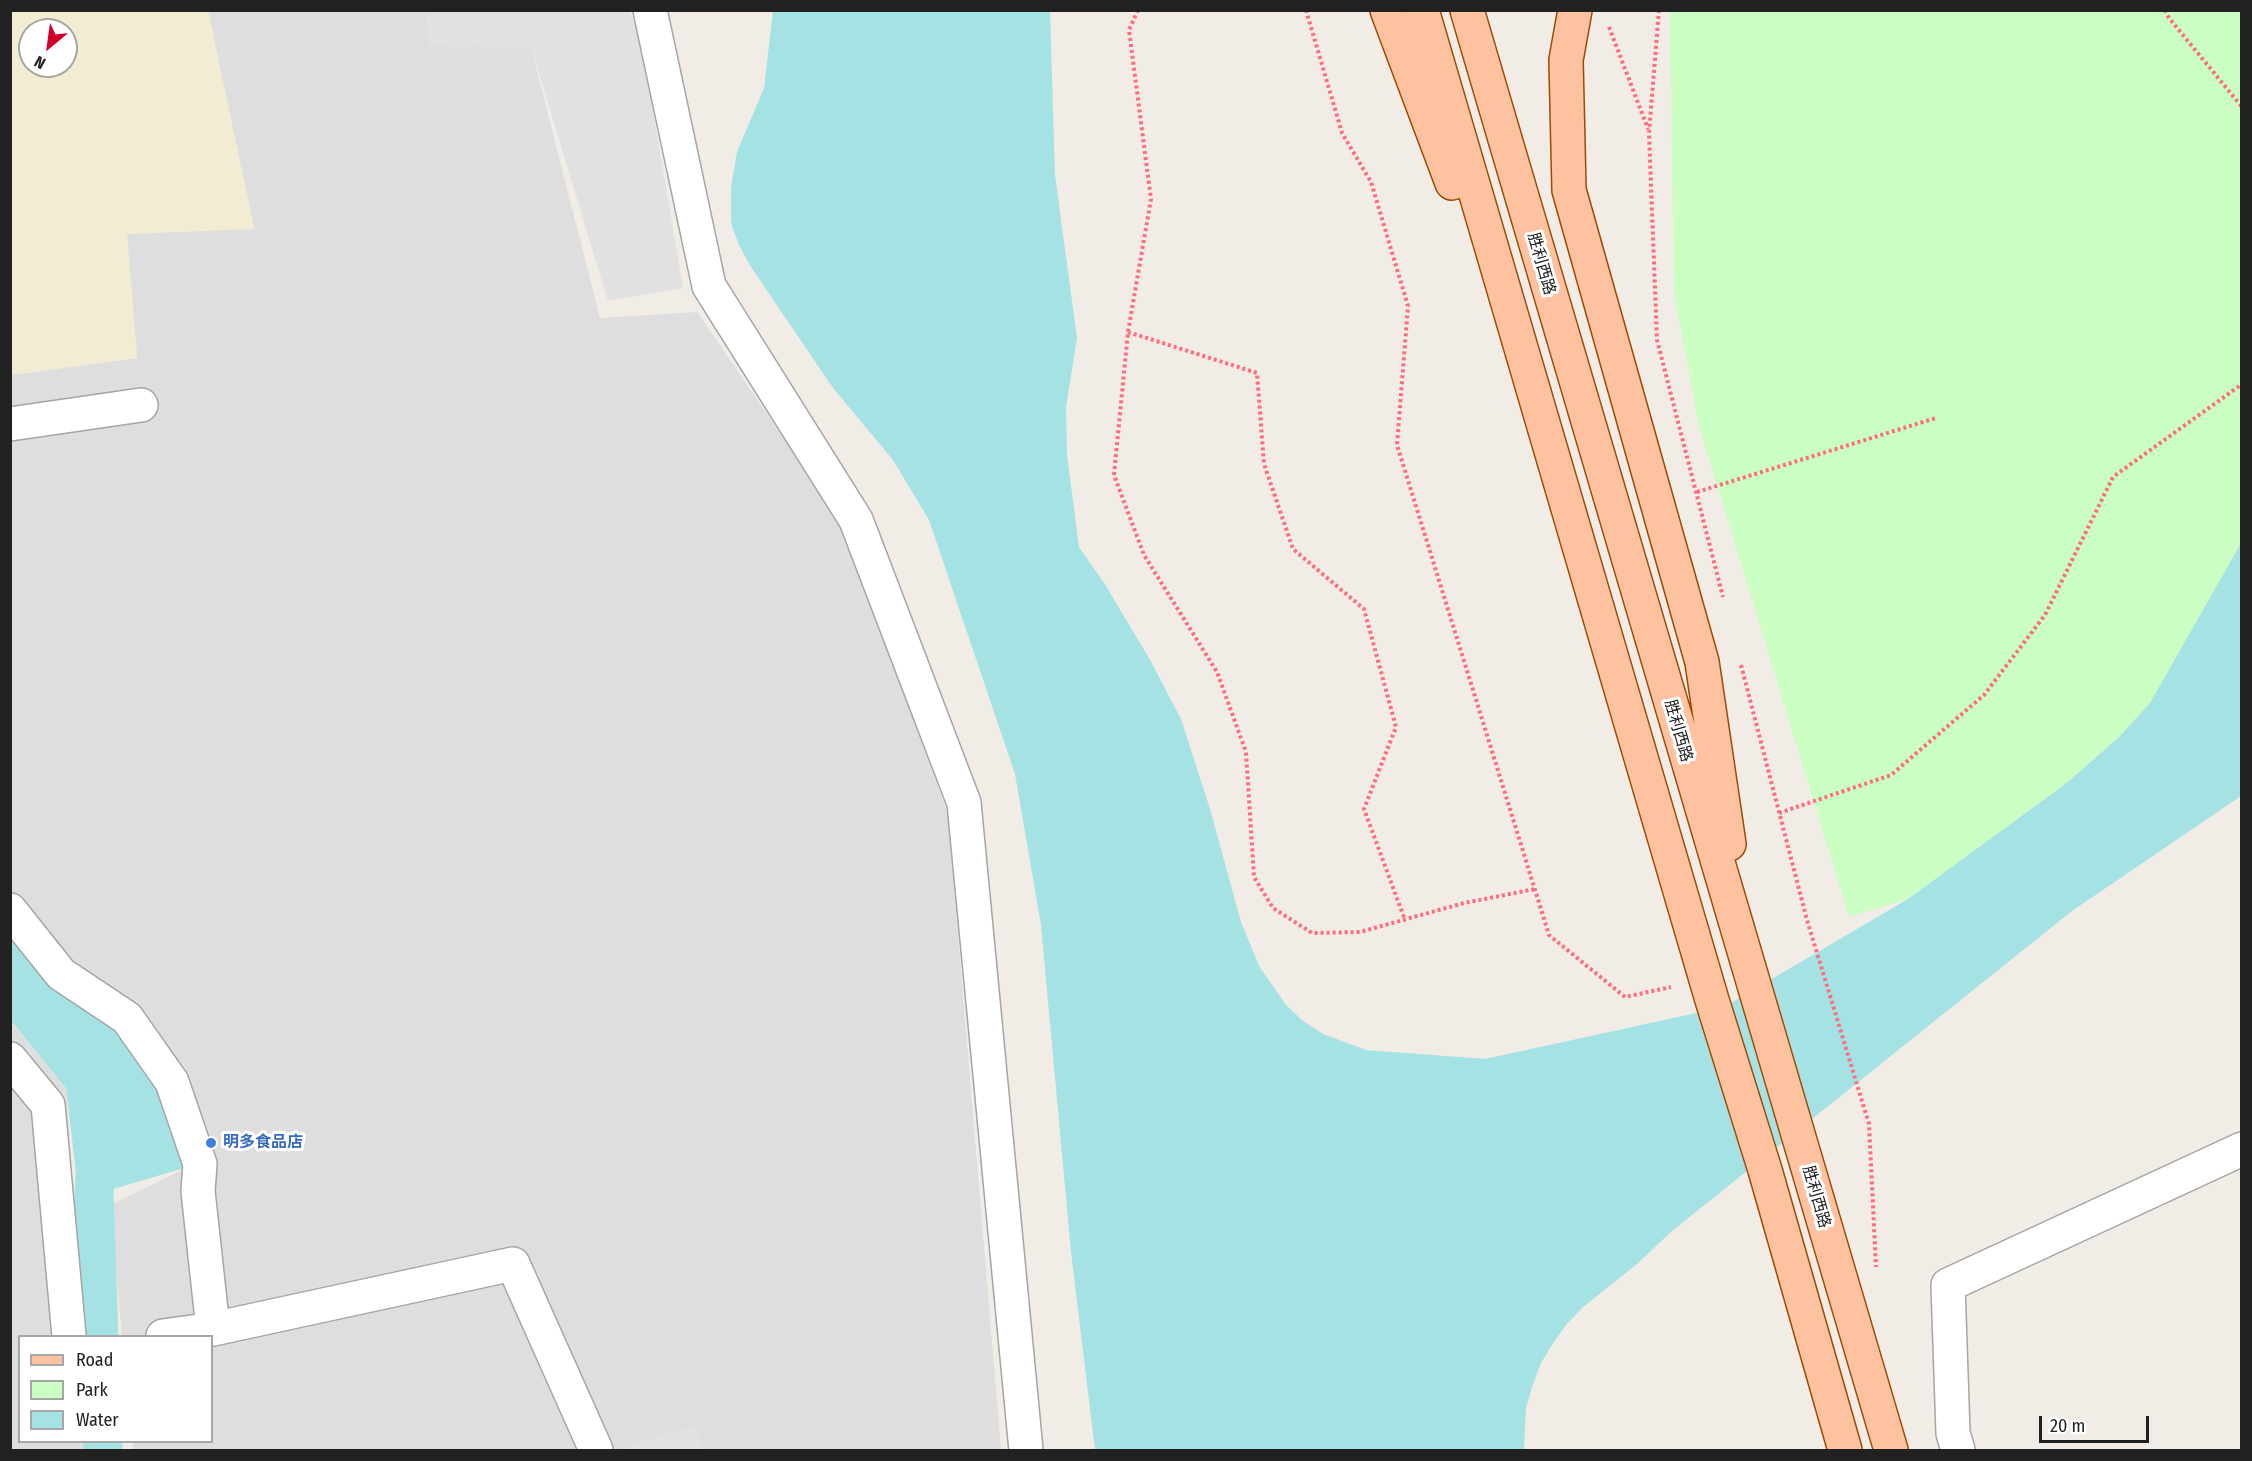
<!DOCTYPE html>
<meta charset="utf-8">
<style>
body{margin:0}
#map{position:relative;width:2252px;height:1461px;overflow:hidden;background:#f2ece7;font-family:"Fira Sans Condensed",sans-serif}
canvas{display:block}
.frame{position:absolute;inset:0;border:12px solid #212121;pointer-events:none}
.legend{position:absolute;left:18px;top:1335px;width:195px;height:108px;box-sizing:border-box;background:#fff;border:2px solid #a6a6a6;margin:0;padding:8px 10px;list-style:none;font-size:18px;color:#212121}
.legend li{display:flex;align-items:center;gap:12px;height:30px}
.legend b{width:30px;border:2px solid #a6a6a6}
.north{position:absolute;left:18px;top:18px;width:60px;height:60px;box-sizing:border-box;background:#fff;border:2px solid #a6a6a6;border-radius:50%;rotate:209deg;font-size:16px;font-weight:700;line-height:24px;text-align:center;color:#212121}
.north::after{content:'';display:block;margin:auto;width:21px;height:27px;background:#d3002c;clip-path:polygon(50% 0,100% 100%,50% 72%,0 100%)}
.scale{position:absolute;left:2039px;top:1416px;width:110px;height:27px;box-sizing:border-box;border:3px solid #212121;border-top:0;padding-left:8px;font-size:18px;line-height:21px;white-space:nowrap;color:#212121;-webkit-text-stroke:4px #fff;paint-order:stroke}
</style>
<div id="map">
<canvas width="2252" height="1461"></canvas>
<div class="frame"></div>
<ul class="legend">
<li><b style="height:8px;background:#ffc2a0"></b>Road</li>
<li><b style="height:16px;background:#cbfec3"></b>Park</li>
<li><b style="height:16px;background:#a5e2e3"></b>Water</li>
</ul>
<div class="north">N</div>
<div class="scale">20 m</div>
</div>
<script>
const context = document.querySelector('canvas').getContext('2d');
context.lineJoin = 'round';
function fillPath(path, color) { context.fillStyle = color; context.fill(path, 'evenodd'); }
const shape = rows => new Path2D(rows.map(r => 'M' + r).join(''));
function strokePath(path, color, width, dash) { context.strokeStyle = color; context.lineWidth = width; context.lineCap = dash ? 'butt' : 'round'; context.setLineDash(dash || []); context.stroke(path); }
function drawText(font, color, halo, rows, align = 'center') {
  context.font = font + ' "Fira Sans Condensed","Noto Sans SC",sans-serif'; context.lineWidth = 6; context.setLineDash([]); context.textBaseline = 'middle'; context.strokeStyle = halo; context.fillStyle = color; for (const [text, x, y, turn = 0] of rows) {
    context.save(); context.translate(x, y); context.rotate((+turn || 0) * Math.PI / 180); context.textAlign = isNaN(turn) ? turn : align; if (halo) context.strokeText(text, 0, 0); context.fillText(text, 0, 0); context.restore();
  }
}
fillPath(shape([
 [208,11,426,11,430,45,531,47,600,318,697,312,843,525,948,815,1001,1450,133,1450,132,1442,212,1442,212,1336,122,1336,110,1205,188,1167,11,933,10,375,137,358,126,234,254,228],
 [10,1021,66,1088,83,1336,20,1336,20,1442,91,1442,91,1450,11,1450]
]), '#dfdedf');
fillPath(shape([
 [10,11,208,11,254,229,127,234,137,358,11,375],
 [30,30,66,30,66,66,30,66]
]), '#f2edd2');
fillPath(shape([
 [1670,11,2241,11,2241,543,2150,703,2119,737,2068,782,1908,899,1849,917,1699,426,1674,293]
]), '#cbfec3');
fillPath(shape([
 [426,11,630,11,642,46,683,288,608,301,531,47,430,45],
 [695,1425,704,1450,627,1450,625,1447]
]), '#e1e1e1');
fillPath(shape([
 [773,11,1050,11,1055,175,1077,338,1066,407,1067,455,1079,547,1106,586,1149,658,1181,719,1210,809,1241,922,1259,966,1286,1005,1303,1021,1323,1034,1366,1050,1485,1059,1724,1007,1908,899,2068,782,2119,737,2150,703,2241,543,2241,796,2072,911,1672,1231,1637,1264,1582,1308,1566,1325,1553,1343,1541,1363,1533,1384,1526,1408,1524,1450,1095,1450,1071,1252,1041,925,1015,774,929,520,893,460,833,388,751,267,739,245,731,223,731,187,737,152,764,88],
 [10,933,55,989,117,1032,159,1084,188,1167,79,1199,66,1088,11,1021]
]), '#a5e2e3');
strokePath(shape([
 [97,1141,94,1194,99,1336],
 [103,1442,103,1450]
]), '#a5e2e3', 39);
const minor = shape([
 [650,10,709,286,856,520,964,803,1026,1450],
 [10,424,141,405],
 [10,910,61,974,127,1018,172,1082,200,1164,198,1191,213,1329,513,1264,596,1450],
 [10,1059,48,1105,69,1336],
 [163,1336,213,1329],
 [1958,1450,1953,1433,1948,1285,2242,1149]
]);
const major = shape([
 [1387,10,1452,183],
 [1422,10,1712,1000,1765,1170,1845,1450],
 [1467,10,1891,1450],
 [1575,10,1566,60,1569,190,1702,662,1729,844]
]);
strokePath(minor, '#a5a5a5', 36);
strokePath(major, '#9f4900', 36);
strokePath(shape([
 [1138,10,1129,30,1151,199,1128,332,1114,475,1144,555,1217,672,1246,752,1254,877,1273,908,1312,933,1360,932,1464,903,1535,889],
 [1306,10,1342,133,1371,182,1408,306,1397,445,1549,935,1625,997,1671,987],
 [1659,10,1649,133,1657,340,1723,597],
 [2165,10,2169,18,2242,107],
 [1609,27,1648,129],
 [1128,332,1257,373,1264,464,1293,549,1364,609,1396,727,1364,809,1405,920],
 [1697,492,1936,418],
 [1741,665,1807,920,1869,1124,1876,1267],
 [1779,813,1891,775,1984,695,2045,615,2113,477,2242,384]
]), '#ff6c7b', 4, [3, 3]);
strokePath(minor, '#fff', 33);
strokePath(major, '#ffc2a0', 33);
for (const [x, y, r, color] of [
 [211,1143,6,"#3f7fe0"]
]) { const dot = new Path2D(); dot.arc(x, y, r, 0, 2 * Math.PI); context.fillStyle = color; context.fill(dot); strokePath(dot, '#fff', 2); }
drawText('16px', '#212121', '#fff', [
 ["胜利西路",1541,264,74],
 ["胜利西路",1678,731,74],
 ["胜利西路",1816,1197,74]
]);
drawText('bold 16px', '#366cbe', '#fff', [
 ["明多食品店",223,1143]
], 'left');
</script>
